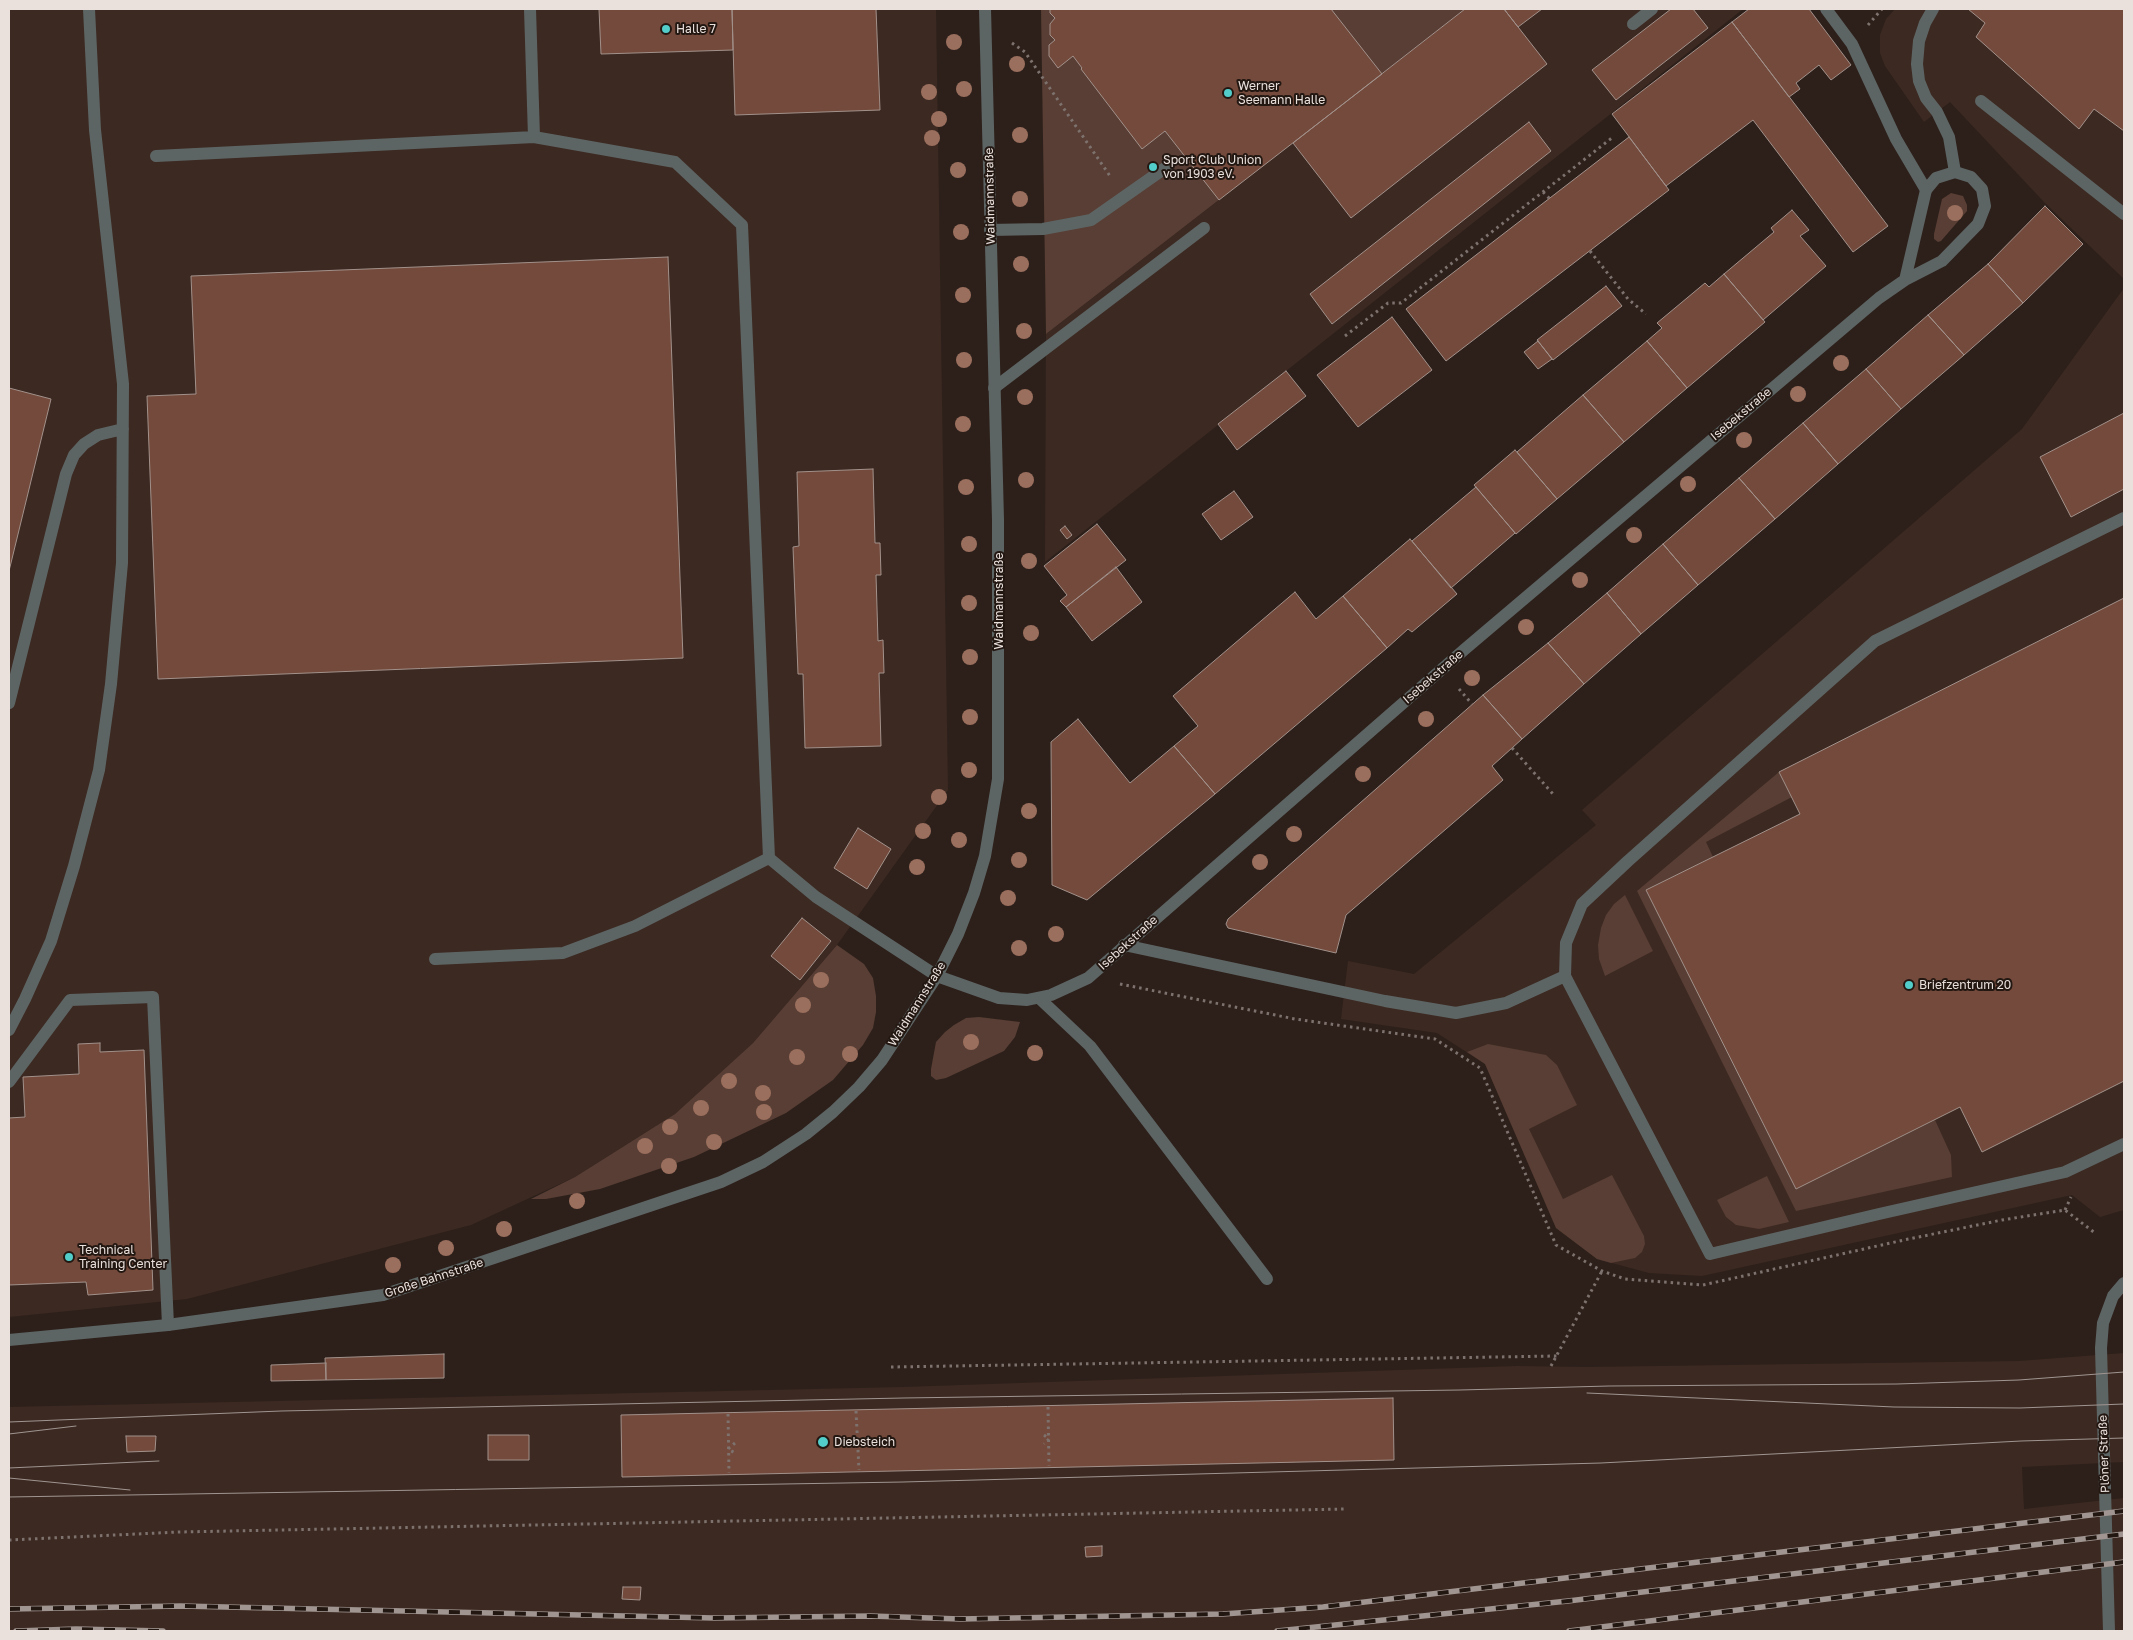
<!DOCTYPE html>
<meta charset="utf-8">
<style>
body{margin:0}
#map{position:relative;width:2133px;height:1640px;overflow:hidden;background:#2d201b;font-family:"Golos Text",sans-serif}
canvas{display:block}
.frame{position:absolute;inset:0;border:10px solid #eae1dd;pointer-events:none}
</style>
<div id="map">
<canvas width="2133" height="1640"></canvas>
<div class="frame"></div>
</div>
<script>
const context = document.querySelector('canvas').getContext('2d');
context.lineJoin = 'round';
function fillPath(path, color) { context.fillStyle = color; context.fill(path, 'evenodd'); }
const shape = rows => new Path2D(rows.map(r => 'M' + r).join(''));
function strokePath(path, color, width, dash) { context.strokeStyle = color; context.lineWidth = width; context.lineCap = dash ? 'butt' : 'round'; context.setLineDash(dash || []); context.stroke(path); }
function drawText(font, color, halo, rows, align = 'center') {
  context.font = font + ' "Golos Text",sans-serif'; context.lineWidth = 4; context.setLineDash([]); context.textBaseline = 'middle'; context.strokeStyle = halo; context.fillStyle = color; for (const [text, x, y, turn = 0] of rows) {
    context.save(); context.translate(x, y); context.rotate((+turn || 0) * Math.PI / 180); context.textAlign = isNaN(turn) ? turn : align; if (halo) context.strokeText(text, 0, 0); context.fillText(text, 0, 0); context.restore();
  }
}
fillPath(shape([
 [9,9,936,9,948,790,837,945,753,1043,675,1114,575,1177,471,1225,187,1299,9,1317],
 [1465,9,1743,9,1045,562,1046,334],
 [1895,9,2124,9,2124,279,2044,202,1950,102,1924,122,1885,66,1880,53,1880,35,1886,19],
 [2124,288,2124,1210,2100,1217,2072,1195,1702,1276,1649,1273,1597,1259,1556,1228,1485,1064,1437,1033,1341,1019,1348,961,1414,974,1596,825,1582,810,2022,429],
 [2124,1353,2124,1462,2022,1467,2024,1509,2124,1498,2124,1631,9,1631,9,1407,903,1387,1517,1366,1587,1367,2019,1361]
]), '#3c2922');
fillPath(shape([
 [1041,9,1465,9,1046,334],
 [1951,193,1963,196,1967,205,1967,211,1941,241,1938,242,1934,239,1934,234,1942,199],
 [1779,772,1792,797,1706,842,1713,857,1646,890,1796,1189,1935,1120,1951,1155,1952,1177,1796,1211,1637,891],
 [1625,895,1653,951,1605,976,1599,959,1598,945,1601,928,1606,915,1614,904],
 [837,945,864,964,873,978,876,996,876,1012,873,1028,863,1045,833,1080,786,1113,694,1157,600,1189,546,1199,531,1199,575,1177,675,1114,753,1043],
 [979,1017,1020,1022,1015,1037,1004,1051,946,1078,936,1080,931,1076,931,1069,936,1042,945,1032,954,1025,966,1018],
 [1488,1044,1546,1055,1557,1065,1577,1105,1529,1129,1563,1199,1612,1175,1644,1236,1645,1244,1642,1252,1635,1258,1611,1263,1597,1259,1556,1228,1485,1064,1467,1052],
 [1767,1176,1789,1222,1759,1229,1736,1225,1726,1217,1717,1200]
]), '#583e34');
const building = shape([
 [599,9,732,9,733,50,601,54,599,9],
 [732,9,876,9,880,110,735,115,732,9],
 [1050,9,1331,9,1382,74,1219,200,1165,131,1142,149,1081,69,1082,68,1073,56,1058,68,1049,56,1049,45,1055,40,1050,35,1050,24,1055,18,1050,13,1050,9],
 [1465,9,1504,9,1547,64,1351,218,1293,143,1465,9],
 [1504,9,1542,9,1518,27,1504,9],
 [1671,9,1693,9,1708,28,1616,100,1592,70,1671,9],
 [1749,9,1809,9,1851,65,1831,80,1819,65,1796,83,1800,89,1789,97,1732,22,1749,9],
 [1968,9,2124,9,2124,131,2094,109,2079,129,1976,37,1985,23,1968,9],
 [1732,22,1888,226,1853,252,1753,120,1666,186,1612,114,1732,22],
 [1529,122,1551,151,1332,324,1310,294,1529,122],
 [1629,137,1669,190,1446,361,1406,309,1629,137],
 [2045,206,2083,244,2023,303,1988,264,2045,206],
 [1792,210,1809,230,1800,236,1826,266,1763,320,1724,274,1774,232,1771,228,1792,210],
 [668,257,683,658,158,679,147,396,196,394,191,276,668,257],
 [1988,264,2023,303,1964,355,1928,315,1988,264],
 [1724,274,1765,322,1687,388,1647,341,1662,328,1657,323,1705,283,1709,287,1724,274],
 [1606,286,1622,306,1553,360,1537,340,1606,286],
 [1928,315,1964,355,1901,409,1866,369,1928,315],
 [1392,317,1432,370,1358,427,1317,375,1392,317],
 [1538,341,1552,359,1538,369,1524,352,1538,341],
 [1647,341,1687,388,1624,442,1583,395,1647,341],
 [1866,369,1901,409,1838,464,1803,423,1866,369],
 [1286,371,1306,396,1237,450,1218,424,1286,371],
 [9,388,51,399,9,571,9,388],
 [1583,395,1624,442,1557,499,1517,452,1583,395],
 [2124,413,2124,489,2071,517,2040,457,2124,413],
 [1803,423,1838,464,1775,519,1739,478,1803,423],
 [1515,450,1557,499,1516,534,1474,485,1515,450],
 [873,469,875,543,880,543,881,575,876,575,878,641,883,640,884,673,879,673,881,746,805,748,803,674,798,674,793,547,799,546,797,472,873,469],
 [1739,478,1775,519,1698,585,1663,544,1739,478],
 [1476,487,1515,533,1451,588,1412,541,1476,487],
 [1234,491,1253,517,1221,540,1202,514,1234,491],
 [1097,524,1126,560,1066,607,1060,601,1067,595,1044,566,1097,524],
 [1065,526,1072,535,1067,539,1060,530,1065,526],
 [1410,539,1457,594,1412,632,1408,629,1387,648,1343,596,1410,539],
 [1663,544,1698,585,1641,634,1607,593,1663,544],
 [1116,567,1142,602,1092,641,1066,607,1116,567],
 [1295,592,1316,619,1343,596,1387,648,1215,794,1174,746,1198,726,1173,696,1295,592],
 [1607,593,1641,634,1584,684,1548,643,1607,593],
 [2124,598,2124,1081,1982,1152,1960,1107,1796,1189,1646,890,1800,814,1779,772,2124,598],
 [1548,643,1584,684,1522,739,1483,695,1548,643],
 [1483,695,1522,739,1492,766,1503,780,1346,915,1336,953,1228,928,1226,924,1228,919,1483,695],
 [1078,719,1130,783,1174,746,1215,794,1087,900,1052,885,1051,742,1078,719],
 [858,828,891,849,867,889,834,868,858,828],
 [802,918,831,941,800,980,771,956,802,918],
 [100,1043,100,1052,144,1050,153,1290,88,1295,86,1282,9,1285,9,1118,25,1117,23,1077,79,1074,78,1044,100,1043],
 [444,1354,444,1378,326,1380,325,1358,444,1354],
 [326,1363,326,1380,271,1381,271,1365,326,1363],
 [1393,1398,1394,1460,622,1477,621,1415,1393,1398],
 [488,1435,529,1435,529,1460,488,1460,488,1435],
 [126,1436,156,1436,155,1451,127,1452,126,1436],
 [1102,1546,1102,1556,1086,1557,1085,1547,1102,1546],
 [623,1587,641,1587,640,1600,622,1599,623,1587]
]);
fillPath(building, '#734a3b');
strokePath(building, '#a2918b', 1);
strokePath(shape([
 [1868,25,1882,9],
 [1012,43,1025,52,1110,176],
 [1543,192,1550,199],
 [1590,251,1628,299,1646,314],
 [1345,336,1388,303,1401,303,1613,137],
 [1459,689,1472,704],
 [1512,748,1553,794],
 [1120,984,1295,1019,1435,1039,1480,1068,1556,1245,1602,1271,1625,1279,1703,1285,1904,1240,2002,1220,2065,1210,2095,1233],
 [2065,1210,2071,1197],
 [1551,1366,1602,1271],
 [891,1367,1557,1356],
 [1048,1407,1049,1466],
 [856,1411,859,1470],
 [728,1414,729,1473],
 [1044,1435,1049,1439,1044,1444],
 [858,1441,867,1441],
 [735,1443,728,1449,735,1453],
 [9,1540,179,1532,1344,1509]
]), '#7e726e', 3, [2.5, 4]);
strokePath(shape([
 [530,9,534,137],
 [1826,9,1852,44,1896,139,1926,190],
 [1933,9,1925,23,1919,41,1917,64,1919,81,1926,98,1937,112,1949,137,1955,172],
 [1633,24,1652,9],
 [1981,101,2124,214],
 [156,156,534,137,675,162,742,225,769,858,816,897,937,976],
 [990,230,1043,229,1091,220,1168,166],
 [994,388,1204,228],
 [9,703,66,474,74,455,84,444,98,435,123,429],
 [1124,945,1385,1001,1456,1013,1506,1003,1565,976,1566,943,1582,904,1628,861,1875,641,2124,518],
 [435,959,563,953,635,926,769,858],
 [1565,976,1710,1254,1879,1214,2065,1172,2124,1144],
 [1039,998,1090,1046,1267,1279],
 [9,1030,25,999,51,941,74,866,99,770,111,684,122,563,123,384,95,130,89,9],
 [9,1082,70,1000,153,997,168,1325]
]), '#5d6564', 12);
strokePath(shape([
 [937,976,999,998,1027,1000,1051,995,1088,978,1465,649,1879,298,1905,280,1942,261,1978,224,1985,206,1982,189,1971,177,1955,172,1936,178,1926,190,1905,280],
 [9,1340,168,1325,383,1295,721,1182,763,1162,806,1134,833,1112,859,1087,882,1060,937,976,958,934,974,893,985,856,998,779,998,520,985,9]
]), '#5d6564', 12);
strokePath(shape([
 [2109,1631,2101,1348,2103,1323,2113,1296,2124,1283]
]), '#5d6564', 12);
strokePath(shape([
 [1587,1393,1894,1407,2020,1408,2124,1404],
 [9,1422,281,1411,903,1398,1460,1390,1609,1386,1897,1384,2019,1380,2124,1372],
 [9,1434,76,1426],
 [9,1468,159,1461],
 [9,1478,130,1490],
 [9,1497,903,1482,1601,1463,2021,1441,2124,1438]
]), '#a09591', 1);
const rail = shape([
 [9,1609,181,1606,714,1618,871,1616,960,1619,1223,1614,1323,1607,2124,1511],
 [16,1631,76,1629,163,1631],
 [1277,1631,1568,1601,2124,1534],
 [1569,1631,2124,1562]
]);
strokePath(rail, '#a09591', 5.5);
strokePath(rail, '#231712', 4, [11]);
context.fillStyle = '#9b6f5e';
for (const [x, y] of [
 [954,42],
 [1017,64],
 [964,89],
 [929,92],
 [939,119],
 [1020,135],
 [932,138],
 [958,170],
 [1020,199],
 [1955,213],
 [961,232],
 [1021,264],
 [963,295],
 [1024,331],
 [964,360],
 [1841,363],
 [1798,394],
 [1025,397],
 [963,424],
 [1744,440],
 [1026,480],
 [1688,484],
 [966,487],
 [1634,535],
 [969,544],
 [1029,561],
 [1580,580],
 [969,603],
 [1526,627],
 [1031,633],
 [970,657],
 [1472,678],
 [970,717],
 [1426,719],
 [969,770],
 [1363,774],
 [939,797],
 [1029,811],
 [923,831],
 [1294,834],
 [959,840],
 [1019,860],
 [1260,862],
 [917,867],
 [1008,898],
 [1056,934],
 [1019,948],
 [821,980],
 [803,1005],
 [971,1042],
 [1035,1053],
 [850,1054],
 [797,1057],
 [729,1081],
 [763,1093],
 [701,1108],
 [764,1112],
 [670,1127],
 [714,1142],
 [645,1146],
 [669,1166],
 [577,1201],
 [504,1229],
 [446,1248],
 [393,1265]
]) { context.beginPath(); context.arc(x, y, 8, 0, 2 * Math.PI); context.fill(); }
for (const [x, y, r, color] of [
 [666,29,5,"#53cdc9"],
 [1228,93,5,"#53cdc9"],
 [1153,167,5,"#53cdc9"],
 [1909,985,5,"#53cdc9"],
 [69,1257,5,"#53cdc9"],
 [823,1442,6,"#53cdc9"]
]) { const dot = new Path2D(); dot.arc(x, y, r, 0, 2 * Math.PI); context.fillStyle = color; context.fill(dot); strokePath(dot, '#231712', 2); }
drawText('12px', '#eae1dd', '#231712', [
 ["Halle 7",676,29],
 ["Werner",1238,86],
 ["Seemann Halle",1238,100],
 ["Sport Club Union",1163,160],
 ["von 1903 eV.",1163,174],
 ["Briefzentrum 20",1919,985],
 ["Technical",79,1250],
 ["Training Center",79,1264],
 ["Diebsteich",834,1442]
], 'left');
drawText('12px', '#eae1dd', '#231712', [
 ["Waidmannstraße",990,196,-91],
 ["Isebekstraße",1741,414,-40],
 ["Waidmannstraße",999,601,-90],
 ["Isebekstraße",1433,677,-41],
 ["Isebekstraße",1128,943,-42],
 ["Waidmannstraße",917,1004,-58],
 ["Große Bahnstraße",434,1278,-18],
 ["Plöner Straße",2104,1454,-92]
]);
</script>
